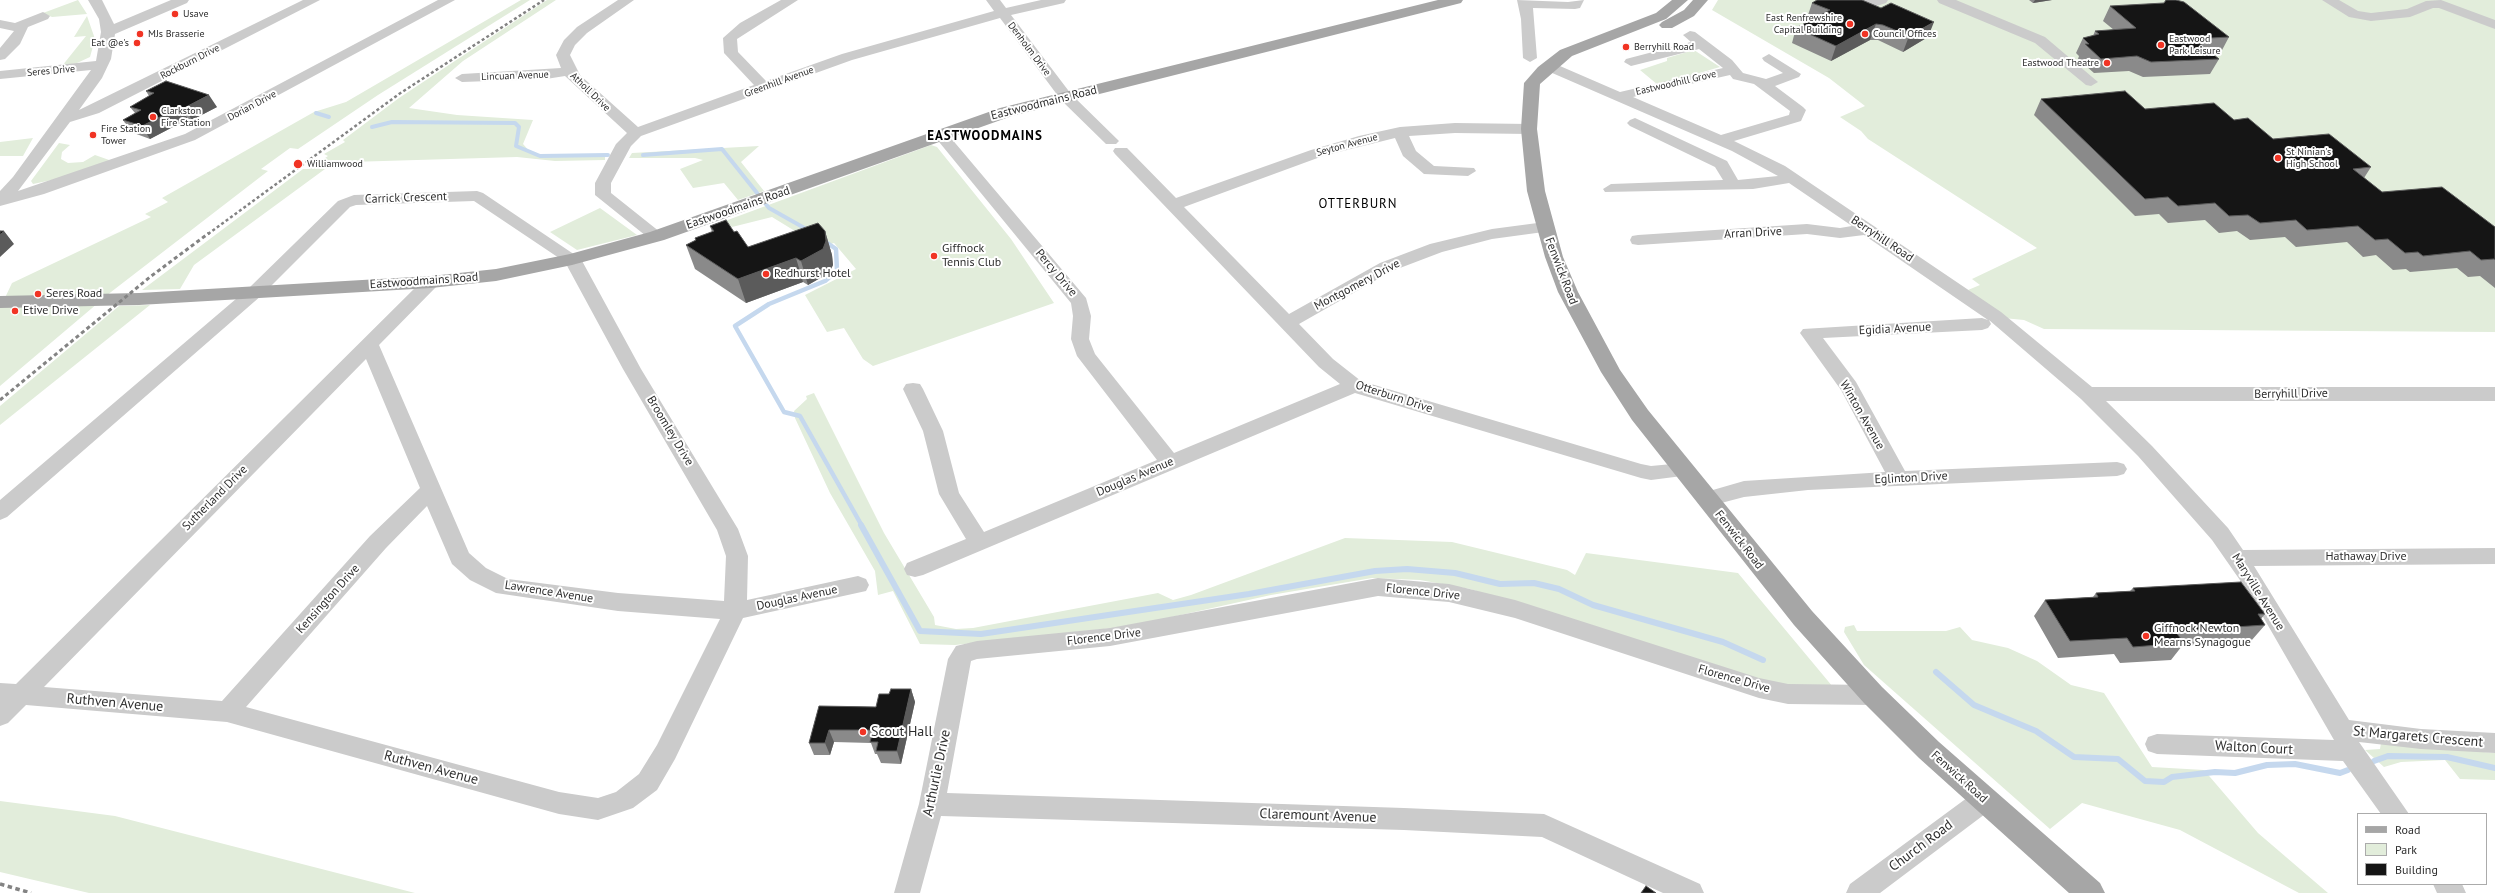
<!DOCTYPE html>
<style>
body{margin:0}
#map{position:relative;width:2495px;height:893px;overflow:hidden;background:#fff;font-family:"PT Sans",sans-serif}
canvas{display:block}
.legend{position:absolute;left:2357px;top:813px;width:130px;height:72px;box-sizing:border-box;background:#fff;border:1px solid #ababab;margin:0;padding:5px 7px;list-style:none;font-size:12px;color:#2e2e2e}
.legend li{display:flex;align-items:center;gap:8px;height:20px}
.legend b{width:20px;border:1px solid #ababab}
</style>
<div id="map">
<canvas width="2495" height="893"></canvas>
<ul class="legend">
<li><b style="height:5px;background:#a6a6a6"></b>Road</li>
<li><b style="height:11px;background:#e2eddb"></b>Park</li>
<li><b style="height:11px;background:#151515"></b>Building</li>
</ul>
</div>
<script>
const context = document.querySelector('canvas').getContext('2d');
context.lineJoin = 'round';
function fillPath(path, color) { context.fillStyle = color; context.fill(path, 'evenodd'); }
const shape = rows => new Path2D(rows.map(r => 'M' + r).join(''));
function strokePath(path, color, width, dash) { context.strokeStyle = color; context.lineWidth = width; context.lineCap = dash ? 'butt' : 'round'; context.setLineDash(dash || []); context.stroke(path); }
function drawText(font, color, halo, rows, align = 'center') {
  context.font = font + ' "PT Sans",sans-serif'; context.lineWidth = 4; context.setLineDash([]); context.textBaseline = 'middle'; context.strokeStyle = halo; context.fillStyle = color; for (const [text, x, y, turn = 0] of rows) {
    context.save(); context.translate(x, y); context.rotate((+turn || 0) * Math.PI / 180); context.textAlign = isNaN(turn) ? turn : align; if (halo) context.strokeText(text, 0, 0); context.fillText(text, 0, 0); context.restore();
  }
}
fillPath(shape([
 [78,0,87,14,52,17,43,13],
 [521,0,530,0,378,95,298,149,290,148,261,169,268,171,111,292,0,386,0,302,3,302,12,283,151,217,145,214,168,202,162,198,314,112,346,102],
 [547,0,556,0,463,61,409,108,457,115,533,120,523,144,531,153,541,157,605,156,605,160,555,161,517,157,350,162,325,169,194,265,180,289,142,290,303,169,309,169,328,156,324,154,345,142,343,140,399,98],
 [1718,0,2495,0,2495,332,2044,329,2024,320,2003,318,1968,290,1980,285,1972,279,2037,248,1868,139,1861,131,1840,117,1865,106,1829,78,1712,10],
 [87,16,95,39,90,57,77,63,62,66,86,36,74,37],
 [1694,50,1720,67,1658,85,1640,70,1667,61,1667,58],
 [33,138,23,156,0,156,0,142],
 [59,143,70,145,62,152,61,159,68,163,83,162,95,155,112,161,52,180,33,184,31,181],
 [931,145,937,147,1011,239,1054,303,873,366,863,359,844,328,827,332,805,295,856,269,834,243,821,247,772,217,732,227,725,221],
 [759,146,741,162,764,191,738,200,724,183,693,188,680,169,703,160,695,158,629,158,632,153],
 [600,208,637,235,577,250,550,232],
 [150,305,0,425,0,406,119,306],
 [814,393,884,533,934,617,935,625,956,629,973,628,1158,593,1173,600,1191,595,1345,538,1452,542,1567,570,1575,575,1586,553,1738,573,1833,687,1787,688,1470,589,1420,580,1372,578,1271,595,1131,626,955,645,920,644,893,591,878,595,875,571,830,493,795,418,794,411,807,399,806,396],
 [1854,625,1857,631,1946,631,1960,627,1972,640,2008,648,2037,661,2071,685,2104,693,2152,767,2204,770,2258,833,2328,893,2299,893,2180,830,2082,803,2050,829,1864,665,1844,632,1845,627],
 [2381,743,2495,753,2495,780,2460,779,2445,760,2401,762,2384,767,2365,750,2380,749],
 [0,801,115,816,415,893,89,893,0,872]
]), '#e2eddb');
strokePath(shape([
 [316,113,329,117],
 [372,127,392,122,515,123,519,127,516,146,540,156,608,155],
 [643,155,722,149,769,208,808,230]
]), '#c5d8ee', 4);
strokePath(shape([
 [823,240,836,249,837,271,825,281,769,304,735,326,784,412,800,416,862,526]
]), '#c5d8ee', 4.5);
strokePath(shape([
 [861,525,920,631,981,634,1249,594,1375,571,1407,569,1455,573,1500,584,1534,583,1559,589,1593,605,1723,642,1763,660],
 [1936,672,1974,705,2036,731,2074,757,2118,759,2145,781,2164,782,2172,777,2215,772,2235,773,2267,765,2295,764,2340,773,2348,770],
 [2374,761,2388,756,2447,757,2495,768]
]), '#c5d8ee', 6);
fillPath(shape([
 [88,0,102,0,114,24,171,0,189,0,187,3,115,34,111,59,102,78,79,110,303,0,320,0,99,113,70,122,18,191,185,134,438,0,455,0,195,140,44,194,0,206,0,191,13,177,91,70,0,79,0,71,96,61,101,32,99,19,88,0],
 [618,0,634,0,587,33,575,45,570,55,580,75,638,127,754,85,724,53,723,38,740,23,781,0,798,0,737,39,738,52,766,81,842,54,994,11,986,0,1000,0,1006,8,1041,0,1066,0,1064,3,1011,15,1071,94,1119,141,1116,144,1106,144,1061,100,1000,18,852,60,641,136,631,146,611,183,611,193,665,236,663,240,651,240,595,195,595,183,616,144,627,133,565,76,546,79,462,82,455,78,462,74,561,68,556,55,564,40,577,27,618,0],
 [1517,0,1568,2,1584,0,1580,8,1575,9,1533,8,1537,58,1530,62,1523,58,1521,19,1517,0],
 [1830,0,1888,0,1886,3,1870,8,1837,4,1830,0],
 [1937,0,1956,0,2045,37,2098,82,2091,86,2086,85,2035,43,1939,3,1937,0],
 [2322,0,2339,0,2358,11,2371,13,2407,9,2426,1,2441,0,2495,20,2495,29,2439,8,2433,8,2410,17,2371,21,2349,17,2322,0],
 [43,12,50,16,48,19,28,27,20,44,5,59,0,60,0,48,14,31,0,28,0,20,15,23,43,12],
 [1690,31,1695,32,1732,60,1743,73,1766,79,1783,73,1764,61,1762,58,1769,54,1801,74,1799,77,1775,86,1803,107,1806,110,1801,121,1734,141,1785,166,2001,312,2092,387,2495,387,2495,401,2106,401,2152,446,2228,528,2243,550,2495,548,2495,564,2254,566,2349,720,2421,729,2495,733,2495,753,2421,749,2359,742,2409,814,2381,814,2343,761,2157,754,2148,751,2145,744,2148,737,2157,734,2334,740,2251,596,2212,540,2138,456,2081,399,1989,320,1991,324,1988,328,1982,330,1823,338,1856,382,1905,471,2117,462,2124,464,2127,469,2124,474,2117,476,1808,490,1744,497,1706,507,1699,504,1696,499,1699,494,1744,481,1885,472,1841,390,1800,333,1803,329,1982,318,1988,320,1864,235,1840,238,1807,234,1638,245,1632,244,1630,240,1632,236,1638,235,1807,224,1840,228,1852,226,1789,183,1753,189,1605,192,1603,189,1611,184,1723,180,1715,167,1630,126,1627,123,1630,120,1635,118,1727,161,1738,180,1778,176,1732,151,1543,69,1541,66,1548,62,1553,63,1620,92,1723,68,1699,49,1631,66,1624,62,1626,59,1691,42,1683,35,1690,31],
 [1730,75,1733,79,1754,84,1790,111,1789,115,1721,135,1633,97,1730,75],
 [1455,123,1529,124,1537,129,1529,134,1455,133,1409,136,1416,151,1434,166,1474,168,1476,171,1468,176,1424,174,1403,156,1395,138,1323,156,1184,207,1289,314,1380,263,1430,244,1492,229,1545,222,1551,223,1553,227,1551,231,1492,239,1442,252,1392,271,1299,324,1333,359,1361,381,1641,464,1651,466,1683,463,1690,465,1693,470,1690,475,1651,480,1641,478,1355,393,923,575,915,577,907,575,904,569,907,563,966,539,939,494,923,431,903,389,906,384,913,383,920,384,923,389,943,431,959,493,984,532,1157,460,1077,356,1071,339,1073,316,1071,303,935,137,932,134,935,131,945,131,1086,298,1091,316,1089,339,1095,354,1174,453,1340,384,1319,367,1115,154,1113,151,1115,148,1127,148,1176,198,1311,150,1359,136,1400,127,1455,123],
 [477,191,483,193,581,259,641,369,738,529,748,556,747,600,858,576,866,579,869,585,866,591,743,618,675,759,657,790,633,808,598,820,559,814,227,722,26,705,8,723,0,726,0,683,16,684,425,278,431,277,437,278,440,282,437,286,379,345,469,553,486,568,508,579,618,593,724,601,726,556,717,530,623,369,565,262,474,201,356,205,350,207,262,295,7,517,0,520,0,500,250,287,338,201,354,195,477,191],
 [366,359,420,488,370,536,222,701,44,687,366,359],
 [427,506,452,564,470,580,496,593,618,611,720,619,657,745,639,774,616,792,598,798,559,792,246,707,386,548,427,506],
 [1378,578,1449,584,1515,600,1759,678,1788,684,1873,685,1881,688,1885,695,1881,702,1873,705,1788,704,1759,698,1515,618,1449,602,1378,596,1110,646,977,659,971,661,947,793,1404,808,1544,814,1700,884,1704,893,1663,893,1542,837,1404,830,941,816,920,893,894,893,919,804,948,659,956,646,977,641,1110,628,1378,578],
 [1984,789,1993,792,1997,800,1993,808,1880,893,1846,893,1850,884,1975,792,1984,789],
 [2433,884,2462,884,2466,893,2437,893,2433,884]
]), '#cbcbcb');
fillPath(shape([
 [1438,0,1463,0,1461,3,1012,116,664,240,572,265,496,281,431,288,139,305,0,308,0,296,139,293,431,276,496,269,570,254,650,232,1000,108,1438,0],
 [1672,0,1688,0,1666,19,1572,56,1540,84,1537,129,1545,191,1563,257,1578,292,1620,370,1648,410,1812,611,1882,687,1939,742,2100,883,2105,893,2069,893,1919,758,1864,703,1794,625,1632,420,1601,372,1558,292,1545,257,1527,191,1521,129,1524,83,1538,67,1560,50,1656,13,1672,0],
 [1693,0,1708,0,1694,16,1672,28,1662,28,1659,25,1662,22,1684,10,1693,0]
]), '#a6a6a6');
strokePath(shape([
 [208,234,399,94,544,0]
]), '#838383', 2.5, [3, 2.5]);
strokePath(shape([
 [0,400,150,277,209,233]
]), '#838383', 3, [4, 3]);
strokePath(shape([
 [0,884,31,893]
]), '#838383', 3.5, [4.5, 3.5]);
fillPath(shape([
 [2029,0,2052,0,2033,3],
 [1812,3,1928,37,1903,52,1878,40,1870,40,1831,61,1792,43,1796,28,1811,20,1807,18],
 [2110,6,2229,37,2221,52,2210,52,2219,59,2210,74,2143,77,2129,71,2094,73,2078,59,2079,56,2076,53,2083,38,2093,36,2095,31,2114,30,2103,21],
 [146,91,217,107,192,120,188,119,150,139,131,132,123,120,135,113,130,107,149,96],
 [2041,99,2145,109,2234,120,2273,139,2371,167,2364,178,2382,192,2495,227,2495,288,2480,276,2468,277,2457,268,2410,272,2406,269,2393,270,2376,255,2363,257,2347,242,2296,247,2285,237,2250,240,2237,231,2219,233,2205,220,2168,223,2159,214,2135,216,2034,115],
 [710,226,734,232,748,247,825,231,832,255,833,265,829,273,808,285,803,282,746,303,695,269,686,245,696,240,695,238,712,232],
 [2133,588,2265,614,2261,619,2265,625,2251,641,2182,646,2171,660,2120,663,2114,654,2058,658,2034,616,2045,600,2093,597,2096,593,2130,591],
 [911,689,915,702,901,764,881,763,877,754,875,754,871,743,834,742,830,755,814,755,809,743,819,706,876,707,889,694]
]), '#8a8a8a');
fillPath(shape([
 [2035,0,2052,0,2033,3],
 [1934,22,1928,37,1903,52,1909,36],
 [1876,24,1870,40,1831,61,1836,46],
 [209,95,217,107,192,120,184,108],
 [180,107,188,119,150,139,142,126],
 [4,231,14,244,0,257,0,235],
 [825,231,832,255,833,265,829,273,808,285,801,261],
 [796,258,803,282,746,303,738,279],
 [911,689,915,702,901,764,897,751],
 [829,730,834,742,830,755,825,743]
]), '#5b5b5b');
const building = shape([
 [1817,0,1862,0,1881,8,1891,3,1934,22,1909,36,1883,25,1876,24,1836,46,1796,28,1830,10,1812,3,1817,0],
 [2166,0,2176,0,2184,2,2229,37,2194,39,2219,59,2151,62,2137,56,2101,59,2085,44,2089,44,2083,38,2099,34,2095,31,2136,28,2110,6,2164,3,2166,0],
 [166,81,209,95,184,108,180,107,142,126,123,120,141,110,130,107,154,93,146,91,166,81],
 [2125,91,2145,109,2214,103,2234,120,2248,118,2273,139,2329,134,2371,167,2353,169,2382,192,2442,187,2495,227,2495,260,2494,259,2481,260,2470,251,2423,256,2418,252,2405,253,2388,239,2375,240,2358,226,2307,230,2296,220,2260,223,2248,215,2229,216,2215,203,2178,206,2168,197,2145,199,2041,99,2125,91],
 [726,220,734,232,737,231,748,247,818,223,825,231,826,241,823,249,801,261,796,258,738,279,686,245,696,240,695,238,714,231,710,226,726,220],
 [0,231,4,231,0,235,0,231],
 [2241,582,2265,614,2258,614,2265,625,2175,631,2184,643,2133,647,2127,638,2070,641,2045,600,2098,597,2096,593,2135,591,2133,588,2241,582],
 [891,689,911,689,897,751,876,751,878,742,870,742,873,730,829,730,825,743,809,743,819,706,876,707,879,694,889,694,891,689],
 [1646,886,1656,893,1641,893,1646,886]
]);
fillPath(building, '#151515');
strokePath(building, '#5b5b5b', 1);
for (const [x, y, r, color] of [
 [175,14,4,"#f13424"],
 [1850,24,4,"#f13424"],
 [140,34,4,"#f13424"],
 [1865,34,4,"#f13424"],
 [137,43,4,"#f13424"],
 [2161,45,4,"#f13424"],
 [1626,47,4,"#f13424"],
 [2107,63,4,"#f13424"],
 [153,117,4,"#f13424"],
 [93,135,4,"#f13424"],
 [2278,158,4,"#f13424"],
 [298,164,5,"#f13424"],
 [934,256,4,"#f13424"],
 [766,274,4,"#f13424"],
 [38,294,4,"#f13424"],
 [15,311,4,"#f13424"],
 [2146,636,4,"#f13424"],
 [863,732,4,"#f13424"]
]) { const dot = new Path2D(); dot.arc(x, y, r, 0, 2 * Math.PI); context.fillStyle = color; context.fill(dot); strokePath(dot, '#fff', 1.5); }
drawText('10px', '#2e2e2e', '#fff', [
 ["Usave",183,14],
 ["East Renfrewshire",1842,18,"right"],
 ["Capital Building",1842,30,"right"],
 ["MJs Brasserie",148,34],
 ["Council Offices",1873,34],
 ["Eastwood",2169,39],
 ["Park Leisure",2169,51],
 ["Eat @e's",129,43,"right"],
 ["Berryhill Road",1634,47],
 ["Eastwood Theatre",2099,63,"right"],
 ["Clarkston",161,111],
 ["Fire Station",161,123],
 ["Fire Station",101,129],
 ["Tower",101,141],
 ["St Ninian's",2286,152],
 ["High School",2286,164],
 ["Williamwood",307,164]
], 'left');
drawText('10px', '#2e2e2e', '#fff', [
 ["Denholm Drive",1029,49,53],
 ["Rockburn Drive",190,62,-27],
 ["Seres Drive",51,71,-5],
 ["Lincuan Avenue",515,76,-2],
 ["Greenhill Avenue",779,82,-20],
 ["Eastwoodhill Grove",1676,83,-13],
 ["Atholl Drive",590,92,44],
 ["Dorian Drive",252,106,-28],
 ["Seyton Avenue",1347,145,-15]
]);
drawText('12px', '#2e2e2e', '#fff', [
 ["Eastwoodmains Road",1044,103,-14],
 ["Carrick Crescent",406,198,-2],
 ["Eastwoodmains Road",738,208,-19],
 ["Arran Drive",1753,233,-3],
 ["Berryhill Road",1882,239,34],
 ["Fenwick Road",1561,271,69],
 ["Percy Drive",1056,273,50],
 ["Eastwoodmains Road",424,281,-4],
 ["Montgomery Drive",1357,285,-28],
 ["Egidia Avenue",1895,329,-3],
 ["Berryhill Drive",2291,394,-1],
 ["Otterburn Drive",1394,397,18],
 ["Winton Avenue",1862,415,60],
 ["Broomley Drive",670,431,59],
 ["Douglas Avenue",1135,477,-23],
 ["Eglinton Drive",1911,478,-3],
 ["Sutherland Drive",215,498,-45],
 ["Fenwick Road",1739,540,52],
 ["Hathaway Drive",2366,557],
 ["Lawrence Avenue",549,592,9],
 ["Florence Drive",1423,592,6],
 ["Maryville Avenue",2258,592,58],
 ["Douglas Avenue",797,598,-12],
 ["Kensington Drive",328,599,-48],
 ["Florence Drive",1104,637,-7],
 ["Florence Drive",1734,679,16],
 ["Fenwick Road",1959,777,42]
]);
drawText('12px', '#2e2e2e', '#fff', [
 ["Giffnock",942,249],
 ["Tennis Club",942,263],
 ["Redhurst Hotel",774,274],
 ["Seres Road",46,294],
 ["Etive Drive",23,311],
 ["Giffnock Newton",2154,629],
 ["Mearns Synagogue",2154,643]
], 'left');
context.letterSpacing = '1px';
drawText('bold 13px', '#000', '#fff', [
 ["EASTWOODMAINS",985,136]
]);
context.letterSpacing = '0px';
context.letterSpacing = '1px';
drawText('13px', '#000', '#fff', [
 ["OTTERBURN",1358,204]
]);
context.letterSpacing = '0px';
drawText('14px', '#2e2e2e', '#fff', [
 ["Ruthven Avenue",115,703,5],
 ["St Margarets Crescent",2418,737,5],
 ["Walton Court",2254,748,3],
 ["Ruthven Avenue",431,768,15],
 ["Arthurlie Drive",937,773,-78],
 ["Claremount Avenue",1318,816,2],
 ["Church Road",1921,846,-37]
]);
drawText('14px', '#2e2e2e', '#fff', [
 ["Scout Hall",871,732]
], 'left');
</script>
